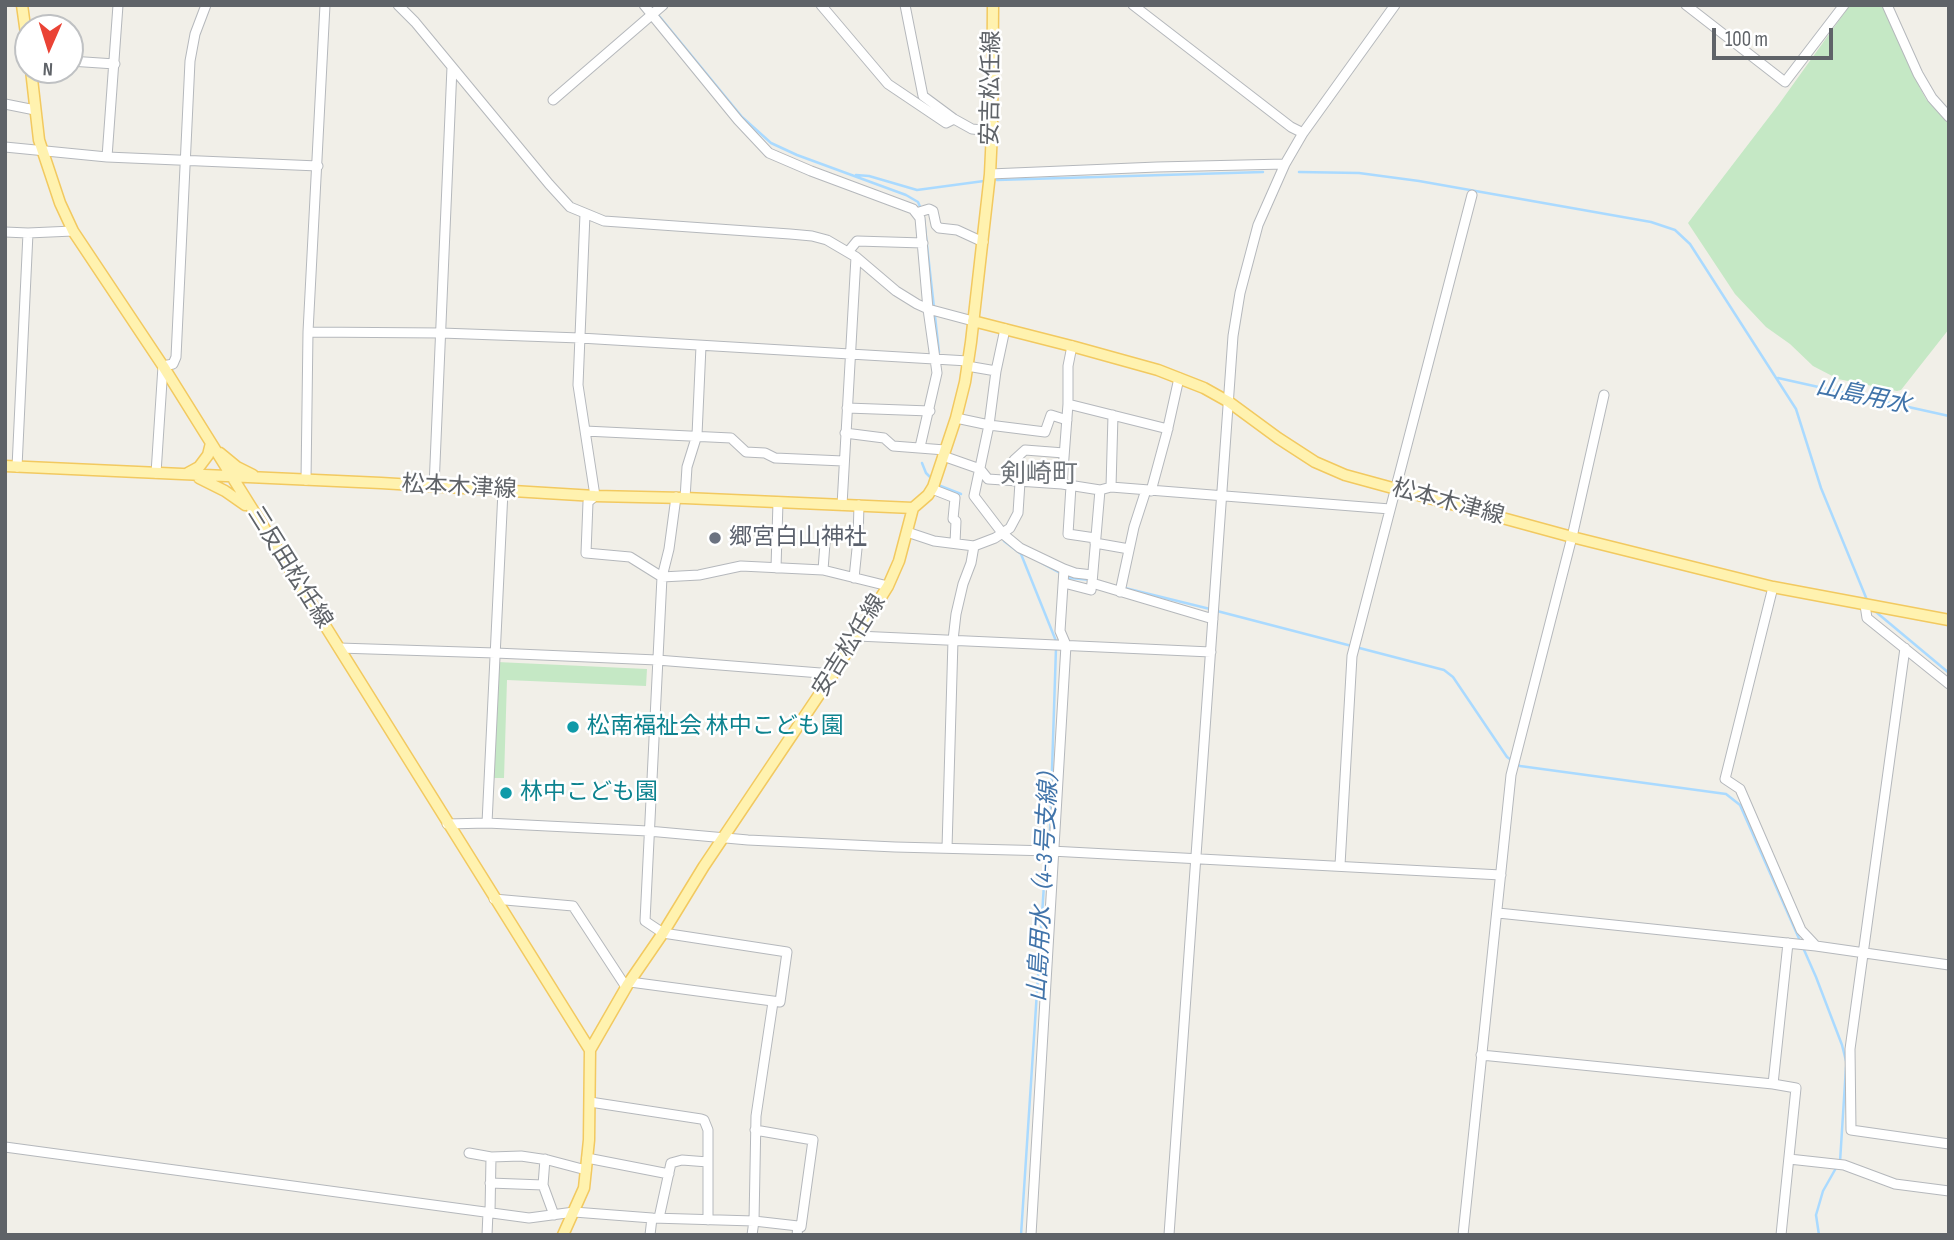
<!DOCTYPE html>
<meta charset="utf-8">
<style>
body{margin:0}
#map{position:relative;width:1954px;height:1240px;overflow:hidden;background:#f1efe8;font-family:"Sofia Sans Condensed",sans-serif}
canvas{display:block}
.frame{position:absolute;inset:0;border:7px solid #5f6368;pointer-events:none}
.north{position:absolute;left:14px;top:14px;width:70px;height:70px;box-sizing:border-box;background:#fff;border:2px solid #bfc1c3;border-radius:50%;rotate:183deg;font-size:19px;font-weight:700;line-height:28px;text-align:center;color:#5f6368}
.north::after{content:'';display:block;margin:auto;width:24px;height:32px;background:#ea4335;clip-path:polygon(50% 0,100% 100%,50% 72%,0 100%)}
.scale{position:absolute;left:1712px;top:28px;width:121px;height:32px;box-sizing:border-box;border:4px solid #5f6368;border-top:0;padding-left:9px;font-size:21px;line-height:24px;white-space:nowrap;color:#5f6368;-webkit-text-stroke:5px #fff;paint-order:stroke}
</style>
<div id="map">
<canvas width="1954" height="1240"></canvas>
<div class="frame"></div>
<div class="north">N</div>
<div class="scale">100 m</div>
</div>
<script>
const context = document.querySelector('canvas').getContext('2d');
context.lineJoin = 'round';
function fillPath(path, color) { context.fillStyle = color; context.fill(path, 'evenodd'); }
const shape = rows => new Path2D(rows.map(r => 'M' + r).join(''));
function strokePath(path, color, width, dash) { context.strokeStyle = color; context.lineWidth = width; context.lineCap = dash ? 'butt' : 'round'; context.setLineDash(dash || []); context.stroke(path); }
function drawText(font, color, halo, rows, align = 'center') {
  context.font = font + ' "Sofia Sans Condensed","Noto Sans JP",sans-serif'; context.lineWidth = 5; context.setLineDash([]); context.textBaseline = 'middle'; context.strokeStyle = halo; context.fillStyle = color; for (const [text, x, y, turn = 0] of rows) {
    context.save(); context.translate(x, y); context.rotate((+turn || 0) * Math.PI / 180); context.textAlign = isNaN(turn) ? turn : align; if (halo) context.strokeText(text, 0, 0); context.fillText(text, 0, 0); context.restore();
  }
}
fillPath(shape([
 [1850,5,1883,5,1920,88,1926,99,1949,124,1949,329,1901,390,1897,391,1838,379,1813,366,1790,344,1766,327,1735,294,1688,223,1779,104],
 [497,662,647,669,646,686,507,680,504,778,492,778]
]), '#c5e8c5');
strokePath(shape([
 [650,5,742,117,771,143,797,155,906,195,918,202,921,209],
 [1299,172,1359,173,1419,181,1651,222,1675,230,1690,244,1796,409,1821,488,1867,600],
 [856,175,869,176,917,190,984,181],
 [997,180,1263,172],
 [924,219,939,352],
 [1778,378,1949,416],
 [922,463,926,473,931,478],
 [938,485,961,494],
 [1004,541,1021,554,1056,641],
 [1038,561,1060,573],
 [1070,578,1091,580],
 [1125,588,1210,609],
 [1217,611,1444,670,1453,677,1507,757,1520,766,1726,794,1740,805,1816,977,1842,1045,1846,1061],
 [1876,612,1949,673],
 [1047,847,1050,831,1056,648],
 [1840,1162,1846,1067],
 [1021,1235,1046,854],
 [1819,1235,1816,1215,1823,1191,1836,1168]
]), '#aadaff', 2.5);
const minor = shape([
 [398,5,415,22,549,184,570,207,604,221,790,234,812,236,827,240,856,257,896,291,917,304,928,309,973,321],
 [644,5,738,120,769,153,811,171,913,209,920,218,928,309,937,373,920,447],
 [821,5,888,84,946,123,954,119],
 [905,5,923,96,954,119,972,129,992,131],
 [1133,5,1291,127,1303,133],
 [1686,5,1785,82,1844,5],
 [1887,5,1918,74,1932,98,1949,117],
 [70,61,115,64],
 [553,100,663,5],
 [5,104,35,110],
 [5,147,107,157,318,166],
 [107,157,118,5],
 [990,174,1157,167,1285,164],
 [916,213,929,209,933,211,936,225,939,228,957,230,983,242],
 [585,214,578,385,595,496,588,502,586,553,630,557,662,577,699,575,741,566,823,570,888,586],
 [5,232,28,233,73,231],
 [848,252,857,241,923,243],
 [1005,329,996,371,989,425,974,496,1003,534,1020,548,1064,569,1060,631,1066,645,1031,1235],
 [308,332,441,333,580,338,968,361],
 [967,366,996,371],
 [1068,404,1168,429],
 [847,408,930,411],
 [956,418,989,425,1045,432,1051,415,1067,420],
 [585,431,731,438,746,452,765,453,775,458,843,461],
 [845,433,884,438,893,446,945,450],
 [943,456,980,469,988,479,1062,484,1100,490,1111,487,1390,509],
 [17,467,28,233],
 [156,473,163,366,173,364,176,357,190,61,195,34,206,5],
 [306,480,308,332,325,5],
 [1014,481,1014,460,1025,450,1064,453],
 [1062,484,1068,404,1068,366,1072,346],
 [1071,486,1068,534,1095,538],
 [434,487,452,67],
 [1111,487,1113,415],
 [932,489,955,498,953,519,956,521,955,543],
 [1151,491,1167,432,1179,378],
 [685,498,687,467,697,435,701,346],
 [842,505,856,257],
 [907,532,934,541,974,546,971,563,963,584,956,614,953,640,947,848],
 [1095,543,1129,549],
 [974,546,995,538,1010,528,1018,513,1020,482],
 [776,568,778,502],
 [1064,569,1075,573,1092,575],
 [823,570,826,530],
 [854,578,858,539,859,505],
 [1064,583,1091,590,1092,583,1213,619],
 [1092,583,1100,490],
 [1773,587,1725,779,1740,789,1801,930,1816,946],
 [1120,592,1134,527,1146,490],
 [1865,605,1867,618,1949,684],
 [857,636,1211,652],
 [339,648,495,653,657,660,833,674],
 [1905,648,1850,1049,1851,1130,1949,1144],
 [487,823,503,491],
 [447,824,487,823,648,831,748,840,895,847,1051,851,1501,875],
 [1340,865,1352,656,1472,195],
 [494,899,573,906,626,987],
 [1498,913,1816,946,1949,965],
 [630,982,780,1002,787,952,663,933,645,921,662,577,669,549,676,497],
 [1481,1055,1773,1084,1796,1088,1781,1235],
 [1773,1084,1788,943],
 [590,1102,701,1119,704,1120,708,1130,708,1220],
 [755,1130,813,1140,801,1227],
 [5,1147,529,1218,574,1212,652,1218,754,1221,798,1226,797,1235],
 [469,1153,491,1157,521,1156,548,1160,586,1170],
 [587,1158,669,1174],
 [545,1159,543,1185,554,1215],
 [1789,1159,1844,1165,1895,1184,1949,1191],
 [490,1183,543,1185],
 [490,1212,491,1157],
 [659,1218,671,1163,682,1160,708,1162],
 [487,1235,488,1212],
 [650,1235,652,1218],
 [752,1235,754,1221,756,1116,773,1002],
 [1169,1235,1233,336,1240,293,1258,225,1285,164,1303,133,1395,5],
 [1463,1235,1511,775,1572,537,1604,395]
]);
const major = shape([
 [22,5,28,48],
 [31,70,39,140,60,203,73,231,163,366,590,1050],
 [973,321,1075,347,1158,370,1204,388,1229,402,1278,438,1315,462,1345,475,1572,537,1773,587,1949,620],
 [220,453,237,467,253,475],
 [5,466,381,483,595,496,685,498,913,508],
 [188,473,199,467,208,455,211,443],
 [199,478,225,491,245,505],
 [563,1235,584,1188,589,1140,590,1050,628,984,663,933,704,866,833,674,888,586,899,561,913,508,928,495,933,487,956,418,965,382,971,342,990,174,992,131,993,5]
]);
strokePath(minor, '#b5b8bc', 11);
strokePath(major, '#f2c960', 13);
strokePath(minor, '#fff', 9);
strokePath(major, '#fff2af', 10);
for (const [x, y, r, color] of [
 [715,538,7,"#6b7280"],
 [573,727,7,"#0f9aa8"],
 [506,793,7,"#0f9aa8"]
]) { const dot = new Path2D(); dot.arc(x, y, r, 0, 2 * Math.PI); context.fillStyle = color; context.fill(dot); strokePath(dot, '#fff', 2.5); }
drawText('23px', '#5f6368', '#fff', [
 ["安吉松任線",992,88,-89],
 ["松本木津線",459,488,3],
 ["松本木津線",1448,503,15],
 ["三反田松任線",289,568,58],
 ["安吉松任線",850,646,-58]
]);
drawText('23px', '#5b616d', '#fff', [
 ["郷宮白山神社",729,538]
], 'left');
drawText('23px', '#0d838f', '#fff', [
 ["松南福祉会 林中こども園",587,727],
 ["林中こども園",520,793]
], 'left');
drawText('italic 24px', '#4174aa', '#fff', [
 ["山島用水",1863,397,12],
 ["山島用水（4-3号支線）",1045,880,-87]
]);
drawText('26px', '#70757a', '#fff', [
 ["剣崎町",1039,475]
]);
</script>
